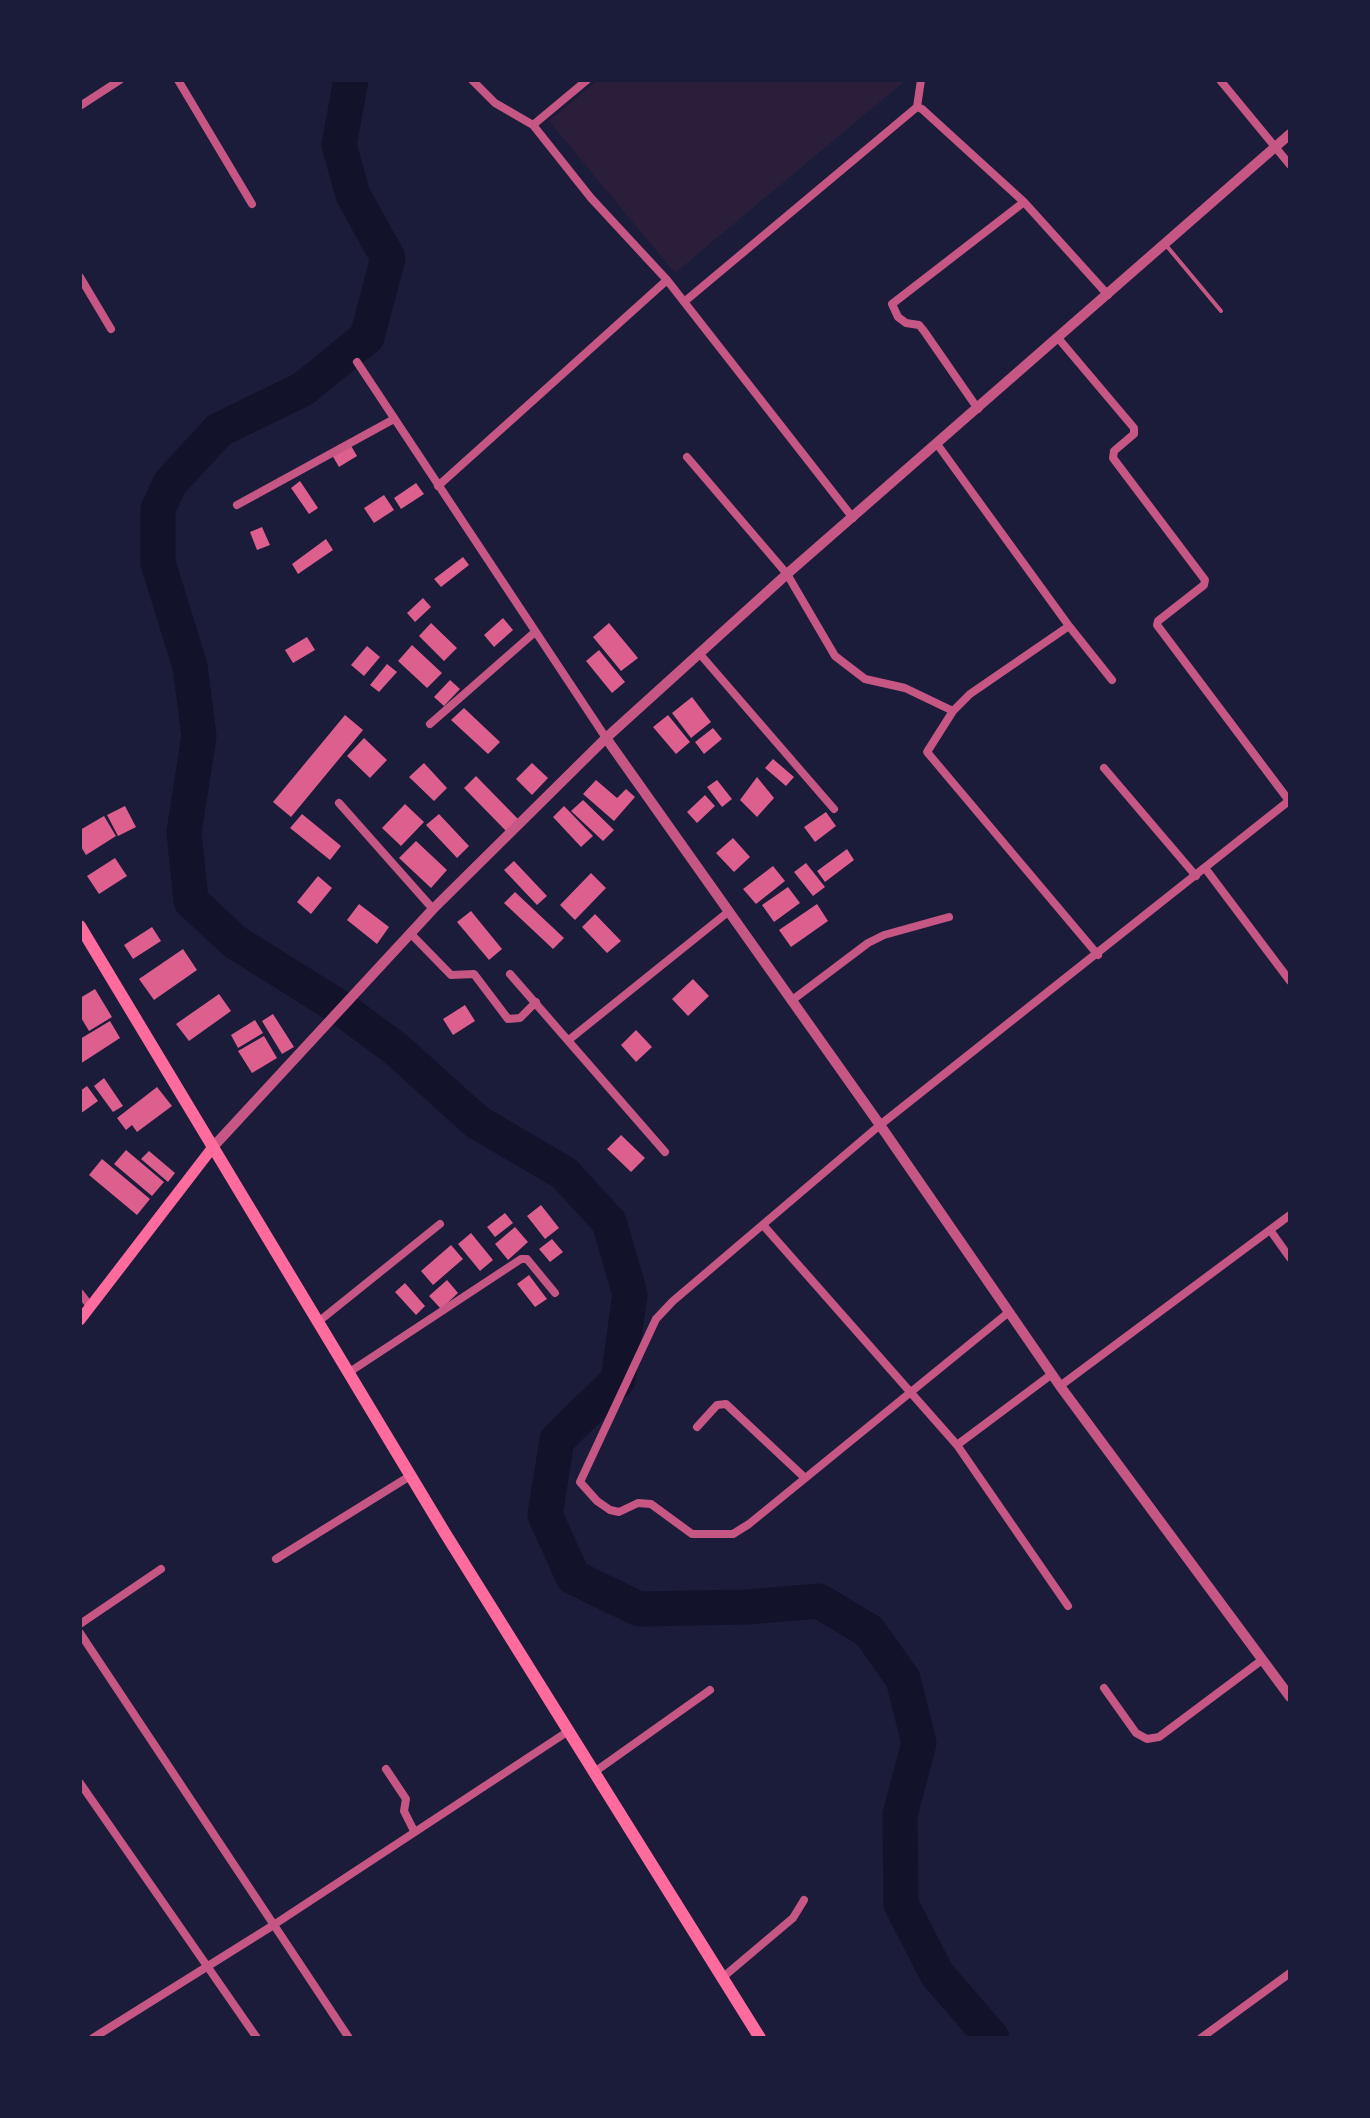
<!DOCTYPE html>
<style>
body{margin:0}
#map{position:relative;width:1370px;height:2118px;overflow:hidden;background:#1b1b3a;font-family:"Work Sans",sans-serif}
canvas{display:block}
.frame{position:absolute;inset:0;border:82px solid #1b1b3a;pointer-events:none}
</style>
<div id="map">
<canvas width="1370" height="2118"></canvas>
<div class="frame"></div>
</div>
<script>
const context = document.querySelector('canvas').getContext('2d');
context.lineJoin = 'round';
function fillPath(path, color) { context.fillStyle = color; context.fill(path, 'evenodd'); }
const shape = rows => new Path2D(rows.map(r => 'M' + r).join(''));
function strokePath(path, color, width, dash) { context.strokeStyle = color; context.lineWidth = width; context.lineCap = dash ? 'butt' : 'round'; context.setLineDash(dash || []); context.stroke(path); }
fillPath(shape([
 [598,80,906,80,675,273,549,121]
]), '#2a1e3b');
strokePath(shape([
 [351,80,339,145,353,195,388,258,367,337,303,389,219,430,170,483,158,509,158,563,190,666,199,736,184,832,191,901,235,942,342,1009,396,1049,477,1122,564,1173,609,1222,630,1294,618,1380,557,1440,545,1515,573,1577,639,1609,746,1607,819,1601,869,1631,903,1679,919,1743,900,1815,901,1904,937,1974,992,2038]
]), '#12122b', 35);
fillPath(shape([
 [350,444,357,456,339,467,332,455],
 [300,481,318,508,309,514,291,488],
 [416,483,424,494,401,509,394,498],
 [384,495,394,510,374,523,364,508],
 [262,527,270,545,257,550,250,532],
 [326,539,333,550,298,574,292,564],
 [463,557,469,565,441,587,434,579],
 [423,598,431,607,415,622,407,613],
 [503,618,513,630,494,647,484,635],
 [431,623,457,648,444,661,419,636],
 [609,623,638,658,621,671,593,637],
 [307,637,315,650,293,663,285,650],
 [412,645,442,673,427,688,398,661],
 [367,646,380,657,364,676,351,665],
 [599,650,625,682,612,693,586,661],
 [387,664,397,672,379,692,370,685],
 [450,680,460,689,444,706,434,697],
 [692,697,711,722,691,738,672,713],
 [464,708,500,742,488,754,451,720],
 [345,715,363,730,291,817,273,802],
 [668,715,690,742,676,754,653,727],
 [713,728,722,739,704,754,695,742],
 [364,738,387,760,370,778,347,756],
 [773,759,794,777,786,786,765,768],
 [424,763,447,788,434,801,409,777],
 [532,763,548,778,532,795,516,779],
 [476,776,518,819,506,831,464,788],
 [757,777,774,798,757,817,740,800],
 [596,780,617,798,626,789,635,797,614,821,583,794],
 [717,780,732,799,722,807,707,787],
 [705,795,715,806,697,823,687,812],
 [583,800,614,830,603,841,571,811],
 [405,804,424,822,401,846,382,828],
 [125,806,136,827,118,836,107,815],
 [564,806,593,836,581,847,553,817],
 [826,812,836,826,815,842,804,827],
 [302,814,341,846,330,860,290,828],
 [439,814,469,846,457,858,426,825],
 [104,816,116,836,86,855,80,845,80,830],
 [733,838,750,857,734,872,716,853],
 [416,841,447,870,431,888,399,858],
 [847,849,854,860,825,882,817,871],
 [115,858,127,876,99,894,87,876],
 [514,861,547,896,537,905,504,870],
 [806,863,825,887,813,896,794,872],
 [773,866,785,881,756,904,743,889],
 [591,873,606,888,575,920,560,905],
 [318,876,332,888,311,914,297,902],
 [788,887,800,903,774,922,762,905],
 [515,892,564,938,553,949,504,903],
 [359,904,389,927,377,944,347,920],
 [817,904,828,921,791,947,779,930],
 [471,911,502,949,489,960,457,922],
 [595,914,621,941,607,953,582,927],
 [152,927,161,941,133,959,124,945],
 [183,949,197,970,154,1000,139,979],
 [693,979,709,996,688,1016,672,999],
 [95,989,112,1017,89,1031,80,1016,80,998],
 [219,994,231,1011,189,1041,176,1024],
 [465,1005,475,1021,453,1035,443,1019],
 [273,1014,294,1047,282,1054,262,1021],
 [255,1020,263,1033,238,1048,231,1035],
 [110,1021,120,1038,80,1064,80,1039],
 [636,1030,652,1047,636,1062,621,1045],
 [264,1036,277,1058,252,1073,238,1051],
 [104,1078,123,1106,113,1112,94,1086],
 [87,1086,98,1101,80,1114,80,1091],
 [157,1087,172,1106,137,1132,132,1125,126,1130,117,1118],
 [621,1135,645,1158,631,1172,607,1149],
 [126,1150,164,1182,152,1196,114,1164],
 [149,1151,175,1173,168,1182,141,1159],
 [102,1159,150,1199,137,1215,89,1175],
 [541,1205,559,1228,545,1239,527,1216],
 [505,1213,513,1223,495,1237,487,1227],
 [515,1227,528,1242,508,1260,495,1244],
 [471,1233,493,1260,480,1271,458,1244],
 [552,1239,563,1252,550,1262,539,1249],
 [451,1245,463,1259,433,1285,421,1271],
 [529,1275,547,1299,535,1307,517,1284],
 [447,1280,458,1293,441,1309,429,1296],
 [405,1283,425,1306,416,1315,395,1292]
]), '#dd5f8e');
strokePath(shape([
 [1165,244,1221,311]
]), '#c65784', 4);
strokePath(shape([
 [178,80,252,204],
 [472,80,495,103,533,125,591,198,667,280],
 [1220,80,1290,165],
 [80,106,120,80],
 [917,107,921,80],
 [533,125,587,80],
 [80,277,111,329],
 [684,302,917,107,922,109,1024,202,1108,295],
 [1058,338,1134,428,1134,434,1114,451,1113,458,1205,580,1204,585,1158,621,1157,625,1290,802],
 [357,362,606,738],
 [978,409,924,331,919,325,906,323,898,317,892,304,1024,202],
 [937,444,1069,626,970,694,953,711,927,752,1098,955],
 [687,457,787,574,835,656,865,679,905,688,953,711],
 [438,486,667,280,853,518],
 [237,505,394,419],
 [1069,626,1112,680],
 [699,653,834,809],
 [430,724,535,632],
 [1104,768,1196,876],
 [339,803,433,909],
 [1205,868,1290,981],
 [410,933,451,975,474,974,508,1019,520,1018,536,1002],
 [510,974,665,1152],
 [791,1001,868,943,884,935,949,917],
 [570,1039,728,912],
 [763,1225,957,1445,1068,1606],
 [1270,1230,1290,1258],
 [80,1293,90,1306],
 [1009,1312,749,1524,733,1534,692,1534,651,1504,638,1503,619,1512,610,1510,597,1501,580,1482,656,1319,673,1301,880,1125,1290,800],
 [318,1322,440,1224],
 [348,1373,521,1259,527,1259,555,1293],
 [1060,1386,1290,1215],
 [697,1427,717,1405,726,1404,805,1478],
 [957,1445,1052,1374],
 [276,1559,410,1476],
 [80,1624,161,1569],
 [80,1633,349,2038],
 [1104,1688,1136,1733,1147,1739,1159,1737,1262,1660],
 [386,1769,406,1799,404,1811,414,1831],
 [593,1773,710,1690],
 [80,1783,257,2038],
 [722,1978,793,1918,804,1900],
 [93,2038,272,1926,567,1732],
 [1201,2038,1290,1973]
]), '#c65784', 8);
strokePath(shape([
 [606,738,880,1125,1060,1386,1290,1697],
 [213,1147,433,909,606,738,787,574,1290,134]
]), '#c65784', 10);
strokePath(shape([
 [80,1320,213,1147]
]), '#ff6b9d', 11);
strokePath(shape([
 [80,926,445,1533,760,2038]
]), '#ff6b9d', 12);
</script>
